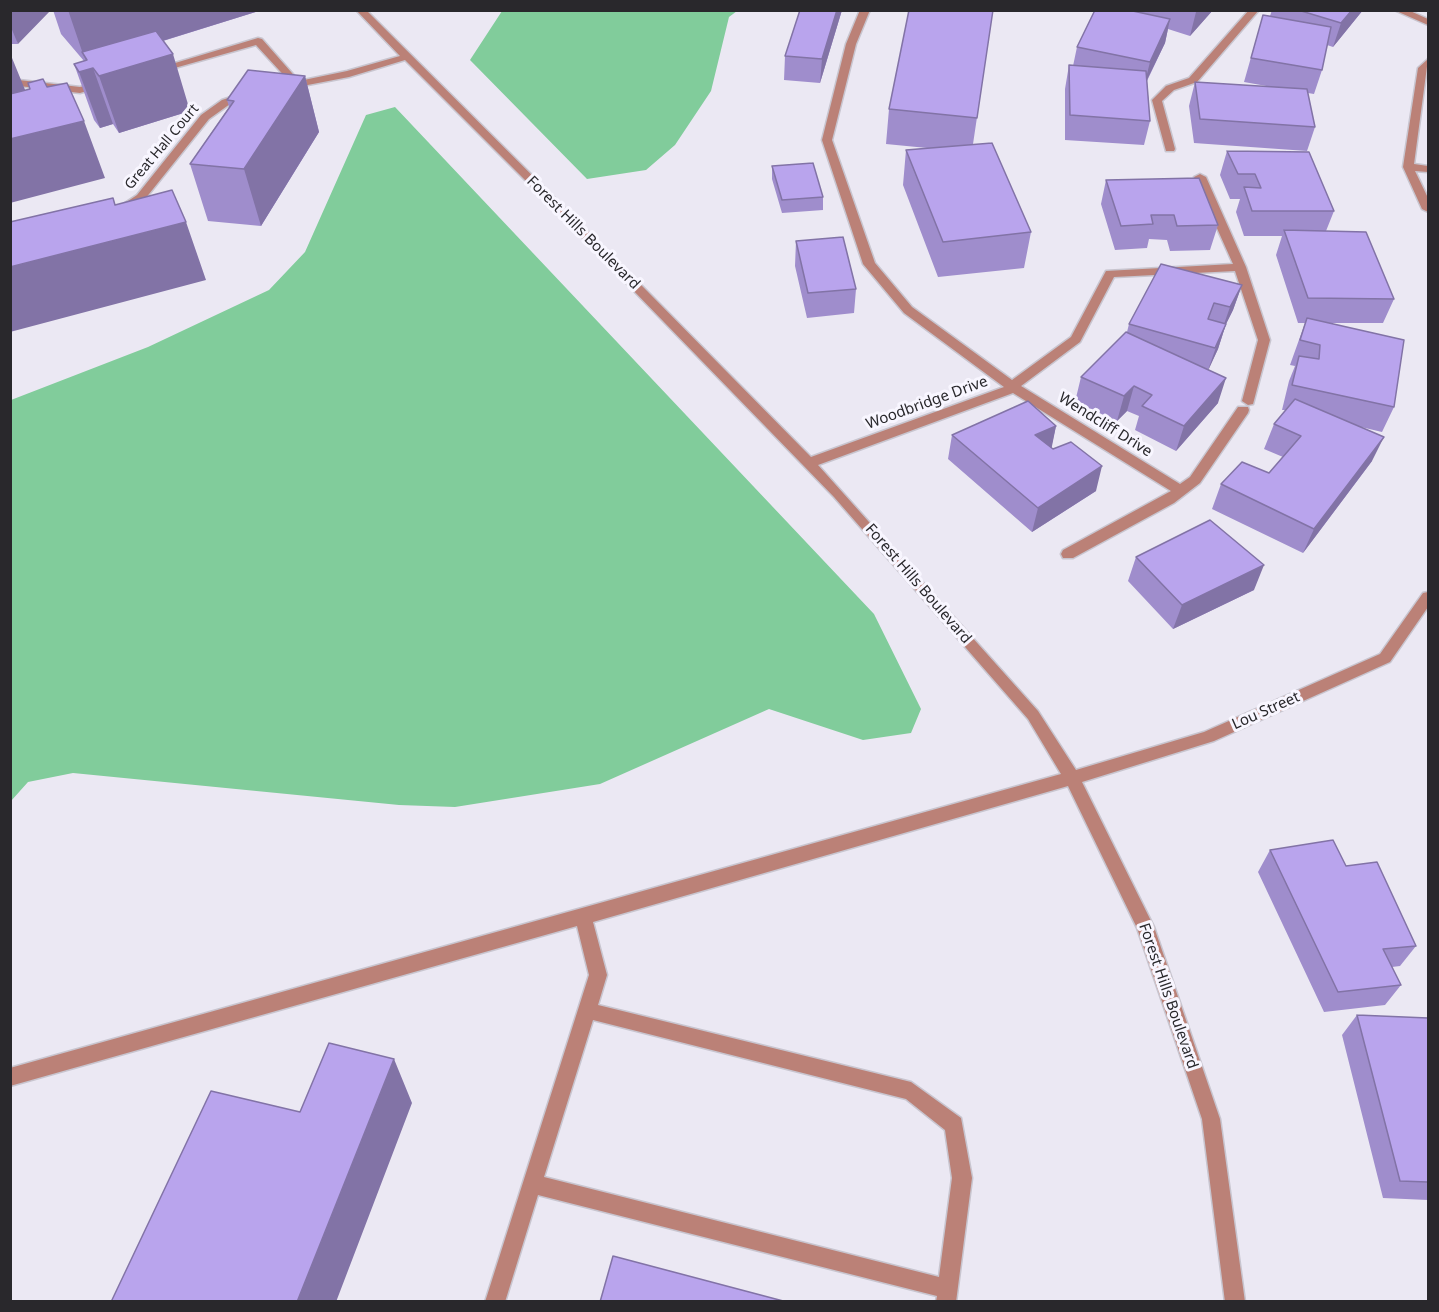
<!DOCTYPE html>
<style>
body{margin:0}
#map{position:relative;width:1439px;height:1312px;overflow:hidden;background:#ebe8f3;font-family:"Noto Sans",sans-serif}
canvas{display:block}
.frame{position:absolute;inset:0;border:12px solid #29282c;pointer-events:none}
</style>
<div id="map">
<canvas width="1439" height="1312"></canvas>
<div class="frame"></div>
</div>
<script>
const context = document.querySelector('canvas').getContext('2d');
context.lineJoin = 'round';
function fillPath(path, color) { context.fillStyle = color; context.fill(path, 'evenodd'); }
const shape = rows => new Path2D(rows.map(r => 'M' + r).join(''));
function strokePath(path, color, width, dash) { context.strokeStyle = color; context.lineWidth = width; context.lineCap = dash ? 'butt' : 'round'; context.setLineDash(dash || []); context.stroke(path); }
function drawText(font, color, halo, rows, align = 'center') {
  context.font = font + ' "Noto Sans",sans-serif'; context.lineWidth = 6; context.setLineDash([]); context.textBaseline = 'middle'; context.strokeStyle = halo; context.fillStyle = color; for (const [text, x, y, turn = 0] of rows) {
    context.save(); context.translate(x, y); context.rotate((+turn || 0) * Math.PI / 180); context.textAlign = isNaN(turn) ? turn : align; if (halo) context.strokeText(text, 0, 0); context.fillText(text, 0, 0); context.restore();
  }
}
fillPath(shape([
 [502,11,502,10,737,11,729,17,711,91,675,145,646,170,587,179,470,60],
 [395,107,874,614,921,709,911,733,863,740,769,709,600,784,455,807,399,805,73,773,28,782,11,801,11,400,148,347,269,290,305,252,366,115]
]), '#81cc9b');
const minor = shape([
 [356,10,366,10,569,212,811,457,1004,387,904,313,863,264,822,140,846,44,860,10,870,10,856,44,832,140,875,263,912,307,1012,380,1071,337,1106,271,1233,264,1194,177,1200,174,1206,177,1246,267,1270,340,1253,404,1248,405,1242,401,1258,340,1235,271,1114,277,1080,342,1021,386,1180,484,1190,477,1238,407,1248,407,1249,410,1248,413,1200,483,1174,503,1073,558,1063,558,1061,554,1063,550,1171,491,1013,393,818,465,1038,711,1076,770,1204,732,1380,654,1423,593,1428,592,1428,607,1390,662,1214,741,1082,782,1154,927,1220,1119,1245,1302,1225,1302,1202,1119,1137,928,1068,786,593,922,607,975,598,1005,911,1082,961,1118,972,1178,956,1302,936,1302,937,1296,538,1195,505,1302,485,1302,589,975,577,926,10,1086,10,1068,1061,774,1028,719,834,497,561,216,405,60,349,77,287,89,282,86,290,82,256,45,157,73,152,70,258,38,262,39,299,81,347,71,400,56,356,10],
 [593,1020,906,1099,945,1130,952,1178,939,1277,544,1177,593,1020],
 [1249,10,1259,10,1197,82,1174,90,1162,101,1175,149,1174,151,1166,151,1152,100,1166,86,1189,78,1249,10],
 [1394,10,1408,10,1428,19,1428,25,1394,10],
 [1428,59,1414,164,1428,166,1428,172,1415,171,1428,198,1428,212,1422,209,1403,167,1418,68,1428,59],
 [10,79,80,87,102,82,107,85,80,93,10,85,10,79],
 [246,92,250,93,250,97,230,104,209,119,145,199,127,211,119,211,119,207,137,195,201,115,222,100,246,92]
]);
strokePath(minor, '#c8c5cf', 3);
fillPath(minor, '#bb8177');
fillPath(shape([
 [10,10,18,44,10,44],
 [53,10,262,10,163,41,190,111,119,133,113,124,100,128,94,120,74,64,84,61,61,34],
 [842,10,820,83,784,80,785,56],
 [993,10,973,144,1031,232,1024,268,938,277,903,185,906,150,927,148,886,144,889,109],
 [1095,10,1213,10,1190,36,1168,29,1165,43,1147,81,1150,121,1144,145,1065,140,1065,89,1069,65,1073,66,1077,47],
 [1272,10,1363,10,1333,47,1327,45,1322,70,1314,94,1308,93,1315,127,1307,151,1194,143,1189,106,1195,82,1272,87,1244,82,1263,15,1270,16],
 [305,76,319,132,261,226,208,221,190,164,229,107,227,100],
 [1227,151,1334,211,1326,231,1394,299,1383,323,1331,323,1394,407,1382,432,1361,427,1372,461,1303,553,1212,509,1221,484,1269,473,1283,457,1264,449,1274,424,1286,410,1282,410,1289,381,1295,366,1290,365,1305,323,1298,323,1276,255,1282,236,1244,236,1236,212,1240,199,1230,199,1220,175],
 [772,166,823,197,823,210,782,213,772,179],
 [1106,180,1218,225,1210,250,1170,251,1167,240,1149,239,1147,248,1115,250,1101,204],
 [796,241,856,289,854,313,807,318,795,266],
 [1242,285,1233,310,1226,324,1218,349,1208,370,1218,403,1176,451,1135,430,1139,416,1127,411,1117,421,1075,402,1081,377,1127,332,1129,324],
 [1056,426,1051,448,1096,491,1032,532,948,459,952,435],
 [1136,557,1254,590,1173,629,1128,581],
 [1270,850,1346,866,1416,946,1400,966,1392,967,1401,985,1385,1005,1324,1012,1258,872],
 [1357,1015,1428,1018,1428,1200,1383,1198,1342,1035]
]), '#9f8dcc');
fillPath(shape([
 [10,10,51,10,18,44,10,25],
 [68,10,262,10,88,64,83,54],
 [837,10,842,10,820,83,822,59],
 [1198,10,1213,10,1190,36,1196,12],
 [1352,10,1363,10,1333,47,1341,23],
 [1170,19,1165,43,1144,86,1150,62],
 [10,53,30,102,10,121],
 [173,54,190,111,119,133,99,76],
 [93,68,113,124,100,128,79,72],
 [305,76,319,132,261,226,244,169],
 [84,121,105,178,10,203,10,139],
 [186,222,206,280,10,332,10,267],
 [1242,285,1233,310,1226,324,1218,349,1207,373,1230,307],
 [1226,378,1218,403,1176,451,1184,426],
 [1134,386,1127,411,1117,421,1124,396],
 [1056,426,1051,451,1035,435],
 [1384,437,1372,461,1303,553,1314,529],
 [1102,466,1096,491,1032,532,1038,508],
 [1264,565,1254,590,1173,629,1182,605],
 [394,1059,412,1103,336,1302,297,1302]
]), '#8273a6');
const building = shape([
 [800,10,837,10,822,59,785,56,800,10],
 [909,10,993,10,977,118,889,109,909,10],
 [1095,10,1128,10,1170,19,1150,62,1077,47,1095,10],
 [1298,10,1352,10,1341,23,1298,10],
 [1263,15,1331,27,1322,70,1251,58,1263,15],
 [156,31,173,54,99,76,93,68,79,72,74,64,87,60,82,52,156,31],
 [1069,65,1146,71,1150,121,1070,115,1069,65],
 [248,70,305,76,244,169,190,164,234,101,227,100,248,70],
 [43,79,47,87,67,83,84,121,10,139,10,94,30,89,28,83,43,79],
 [1195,82,1307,89,1315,127,1200,119,1195,82],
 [992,143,1031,232,943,242,906,150,992,143],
 [1227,151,1309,152,1334,211,1252,211,1244,187,1261,188,1255,174,1238,174,1227,151],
 [813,163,823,197,782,200,772,166,813,163],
 [1199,178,1218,225,1177,226,1174,215,1151,215,1153,224,1121,226,1106,180,1199,178],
 [172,190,186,222,10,267,10,222,113,198,115,205,172,190],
 [1284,230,1366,232,1394,299,1308,298,1284,230],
 [843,237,856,289,808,293,796,241,843,237],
 [1161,264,1242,285,1230,307,1214,303,1208,319,1226,324,1215,348,1129,324,1161,264],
 [1307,318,1404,340,1394,407,1292,385,1299,356,1319,359,1320,345,1300,340,1307,318],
 [1126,332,1226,378,1184,426,1142,406,1152,395,1134,386,1124,396,1081,377,1126,332],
 [1295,399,1384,437,1314,529,1221,484,1242,462,1269,473,1301,436,1274,424,1295,399],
 [1028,401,1056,426,1035,435,1053,449,1071,442,1102,466,1038,508,952,435,1028,401],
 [1210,520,1264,565,1182,605,1136,557,1210,520],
 [1333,840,1346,866,1377,862,1416,946,1383,949,1401,985,1338,992,1270,850,1333,840],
 [1357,1015,1428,1018,1428,1182,1400,1181,1357,1015],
 [329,1043,394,1059,297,1302,111,1302,211,1091,300,1112,329,1043],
 [613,1256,787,1302,600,1302,613,1256]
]);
fillPath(building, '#b9a4ed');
strokePath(building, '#8273a6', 1.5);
drawText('14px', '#29282c', '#f8f6ff', [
 ["Great Hall Court",162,147,-50]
]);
drawText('15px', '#29282c', '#f8f6ff', [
 ["Forest Hills Boulevard",583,233,45],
 ["Woodbridge Drive",927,403,-20],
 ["Wendcliff Drive",1105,425,32],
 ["Forest Hills Boulevard",918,584,49],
 ["Lou Street",1266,711,-24],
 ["Forest Hills Boulevard",1168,996,71]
]);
</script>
